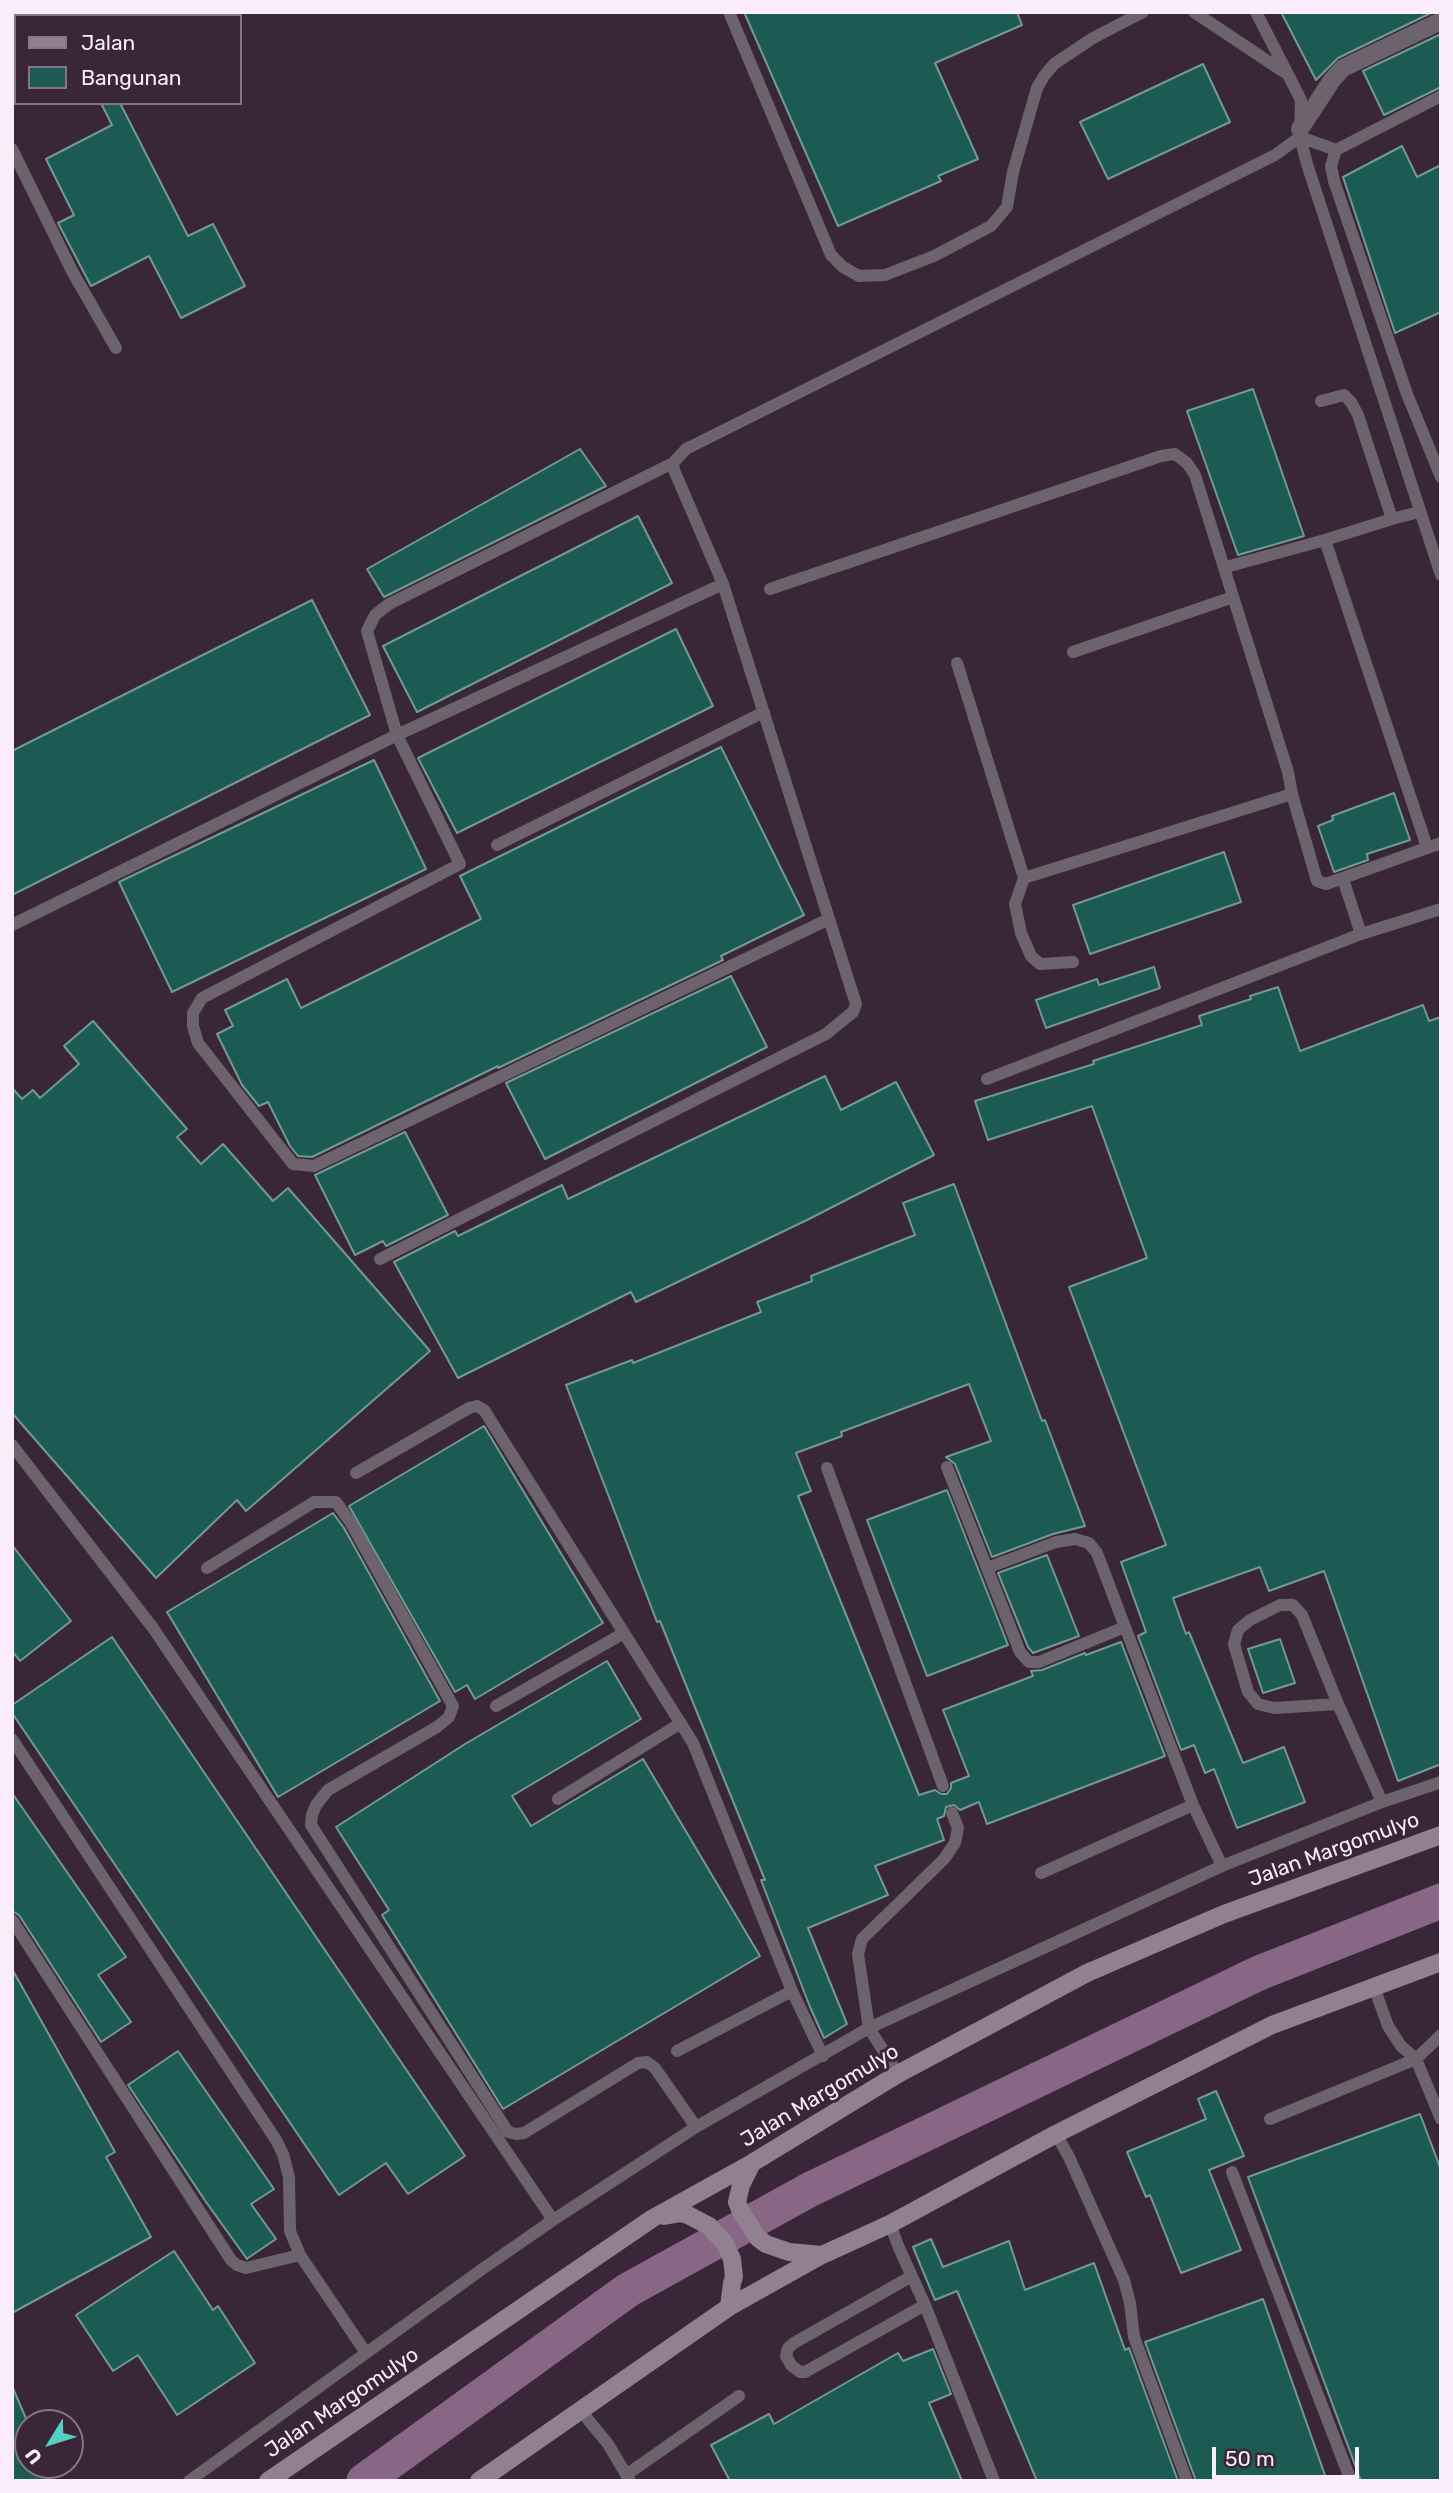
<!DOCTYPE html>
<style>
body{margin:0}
#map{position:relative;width:1453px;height:2493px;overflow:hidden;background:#3a2639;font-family:Rubik,sans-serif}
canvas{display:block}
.frame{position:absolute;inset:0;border:14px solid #faecf9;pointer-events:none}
.legend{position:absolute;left:14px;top:14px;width:228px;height:91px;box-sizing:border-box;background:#3a2639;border:2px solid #877586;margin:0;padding:9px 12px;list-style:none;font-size:21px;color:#faecf9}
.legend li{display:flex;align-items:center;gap:14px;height:35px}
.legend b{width:35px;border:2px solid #877586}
.north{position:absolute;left:14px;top:2409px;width:70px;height:70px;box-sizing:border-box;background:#3a2639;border:2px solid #877586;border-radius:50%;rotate:232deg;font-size:19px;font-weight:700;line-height:28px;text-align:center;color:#faecf9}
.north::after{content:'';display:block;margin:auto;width:24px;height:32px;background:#57cec1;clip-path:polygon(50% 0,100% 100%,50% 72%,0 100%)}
.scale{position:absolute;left:1212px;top:2447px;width:147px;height:32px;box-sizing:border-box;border:4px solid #faecf9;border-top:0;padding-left:9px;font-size:21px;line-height:24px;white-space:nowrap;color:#faecf9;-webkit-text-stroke:5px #3a2639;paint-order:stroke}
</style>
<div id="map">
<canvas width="1453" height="2493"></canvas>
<div class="frame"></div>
<ul class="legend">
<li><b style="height:9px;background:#918090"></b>Jalan</li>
<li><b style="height:19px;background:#1c5b54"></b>Bangunan</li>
</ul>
<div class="north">U</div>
<div class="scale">50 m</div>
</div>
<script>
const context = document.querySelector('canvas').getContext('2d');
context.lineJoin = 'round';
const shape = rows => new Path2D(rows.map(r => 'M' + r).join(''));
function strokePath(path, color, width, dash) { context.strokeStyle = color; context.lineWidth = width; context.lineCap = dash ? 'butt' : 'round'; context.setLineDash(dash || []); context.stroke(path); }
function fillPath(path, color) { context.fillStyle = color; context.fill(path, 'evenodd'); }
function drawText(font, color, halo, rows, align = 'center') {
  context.font = font + ' Rubik,sans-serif'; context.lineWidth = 6; context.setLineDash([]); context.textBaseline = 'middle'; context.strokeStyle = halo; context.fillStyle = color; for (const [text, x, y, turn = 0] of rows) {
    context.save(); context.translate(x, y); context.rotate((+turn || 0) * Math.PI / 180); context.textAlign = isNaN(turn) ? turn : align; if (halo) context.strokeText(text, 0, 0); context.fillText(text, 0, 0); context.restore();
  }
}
strokePath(shape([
 [364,2481,628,2290,809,2190,1259,1973,1441,1901]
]), '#876686', 35);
const building = shape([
 [744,12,1017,12,1022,25,935,63,978,159,938,176,941,181,838,226,744,12],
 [1281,12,1433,12,1338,58,1316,80,1281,12],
 [1441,34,1441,87,1384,115,1363,71,1441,34],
 [1203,64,1230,122,1108,179,1080,122,1203,64],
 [101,103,120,103,188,236,213,224,245,286,181,318,149,256,91,286,58,223,74,215,46,159,112,125,101,103],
 [1402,146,1417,177,1441,165,1441,312,1395,333,1343,177,1402,146],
 [1253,389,1304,536,1238,555,1187,411,1253,389],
 [580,449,606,486,384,597,367,569,580,449],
 [638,516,672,583,417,712,383,646,638,516],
 [312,600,370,715,12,895,12,751,312,600],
 [676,629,713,706,457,833,418,758,676,629],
 [721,747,804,915,721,956,723,960,498,1068,498,1066,312,1157,298,1156,290,1146,268,1102,259,1106,242,1085,217,1034,233,1026,225,1010,287,979,301,1008,481,919,460,876,721,747],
 [374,760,426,869,172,992,119,882,374,760],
 [1394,793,1410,840,1367,854,1368,860,1334,872,1318,826,1333,820,1332,816,1394,793],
 [1224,852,1241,902,1090,954,1073,905,1224,852],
 [1154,967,1160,988,1046,1028,1036,1000,1097,979,1099,985,1154,967],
 [731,976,767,1047,545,1159,506,1083,731,976],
 [1278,987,1300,1051,1423,1005,1429,1021,1441,1017,1441,1764,1398,1781,1324,1571,1269,1591,1260,1567,1173,1598,1186,1634,1189,1632,1243,1763,1284,1747,1305,1802,1237,1828,1214,1769,1205,1773,1194,1745,1181,1750,1138,1636,1146,1632,1121,1562,1166,1545,1069,1287,1147,1258,1092,1106,988,1140,975,1101,1094,1064,1093,1061,1202,1025,1199,1016,1251,999,1250,996,1278,987],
 [93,1021,187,1129,177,1137,201,1164,223,1144,273,1201,288,1188,430,1351,246,1511,237,1500,156,1578,12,1413,12,1088,22,1099,33,1090,40,1098,79,1064,64,1046,93,1021],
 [825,1076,841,1110,896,1082,934,1155,807,1220,636,1302,631,1292,458,1378,394,1262,455,1231,458,1236,562,1185,568,1199,825,1076],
 [405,1132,448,1215,386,1246,383,1241,355,1255,315,1175,405,1132],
 [954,1184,1042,1421,1045,1420,1085,1526,1053,1534,992,1557,955,1464,946,1457,991,1441,969,1384,841,1432,842,1436,796,1453,811,1491,798,1496,919,1795,935,1790,941,1794,947,1794,951,1788,951,1783,969,1776,943,1710,1033,1676,1031,1671,1042,1670,1085,1653,1086,1655,1121,1642,1165,1756,987,1824,979,1802,960,1810,954,1805,946,1807,944,1816,937,1819,944,1840,875,1866,888,1895,808,1928,847,2024,824,2038,810,2007,761,1880,765,1880,660,1621,657,1622,566,1385,632,1360,633,1363,761,1312,757,1302,812,1281,811,1276,915,1235,903,1203,954,1184],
 [484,1426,603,1623,475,1699,467,1685,455,1692,349,1506,484,1426],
 [947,1490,1008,1645,927,1676,867,1520,947,1490],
 [333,1513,344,1528,440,1701,278,1797,167,1612,333,1513],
 [12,1545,71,1621,20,1661,12,1651,12,1545],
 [1047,1555,1079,1636,1033,1653,1028,1647,998,1573,1047,1555],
 [112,1637,465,2156,408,2194,386,2163,339,2195,12,1713,12,1705,112,1637],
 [1280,1639,1295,1683,1263,1693,1248,1649,1280,1639],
 [607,1661,641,1719,512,1796,531,1826,643,1759,760,1956,503,2109,382,1915,389,1910,336,1827,465,1744,607,1661],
 [12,1793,126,1957,98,1975,131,2022,101,2042,19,1915,12,1911,12,1793],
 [12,1969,115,2152,106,2157,151,2237,12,2313,12,1969],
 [178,2051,274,2189,251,2204,276,2239,248,2258,247,2259,206,2202,128,2085,178,2051],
 [1216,2091,1244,2156,1209,2170,1241,2250,1181,2273,1150,2195,1146,2197,1127,2152,1206,2119,1198,2099,1216,2091],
 [1420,2114,1441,2170,1441,2481,1361,2481,1248,2177,1420,2114],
 [931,2239,943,2267,1009,2241,1025,2290,1094,2263,1125,2350,1129,2348,1178,2481,1037,2481,957,2291,935,2300,913,2247,931,2239],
 [174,2251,213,2310,218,2306,255,2363,177,2415,138,2355,113,2371,76,2315,174,2251],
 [1263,2299,1327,2481,1196,2481,1145,2342,1263,2299],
 [933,2349,951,2394,929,2403,962,2481,730,2481,711,2445,769,2414,774,2424,898,2353,903,2361,933,2349],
 [12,2386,28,2423,28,2465,44,2465,50,2481,12,2481,12,2386]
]);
fillPath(building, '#1c5b54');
strokePath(building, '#729994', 2);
strokePath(shape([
 [729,12,831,255,843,267,859,276,885,275,934,256,991,226,1007,207,1013,172,1037,88,1044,76,1054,64,1093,38,1143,12],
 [1194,12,1284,72],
 [1256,12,1301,100,1300,137,1307,164,1441,575],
 [12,149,72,271,116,348],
 [1336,150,1331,166,1334,181,1407,394,1441,477],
 [673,463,389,604,375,615,367,631,397,735,460,864,202,998,193,1013,193,1026,198,1043,293,1164,314,1166,829,919,723,584],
 [1392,519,1419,512],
 [1325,540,1427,847],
 [1226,567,1325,540,1392,519,1358,415,1351,402,1344,395,1321,401],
 [770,589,1161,456,1175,454,1187,463,1195,475,1288,772,1292,794,1317,881,1326,884,1441,843],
 [1073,652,1233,597],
 [957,663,1024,878,1015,904,1021,933,1031,956,1040,964,1073,962],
 [497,845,764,712],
 [1024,878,1292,794],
 [12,925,397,735,723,584,674,470,673,463,686,449,1275,155,1300,137,1336,150,1441,96],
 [1361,934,1441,909],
 [987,1079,1361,934,1343,879],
 [380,1259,826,1034,853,1012,856,1004,829,919],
 [12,1445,153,1628,553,2220],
 [947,1467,987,1568],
 [827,1468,943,1786],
 [356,1473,469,1408,477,1406,484,1410,693,1743,792,1991,823,2056],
 [207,1568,314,1502,336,1502,351,1523,453,1706,449,1717,437,1727,328,1790,316,1805,312,1815,311,1825,508,2132,516,2134,524,2133,638,2063,647,2062,655,2068,696,2127],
 [1125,1627,1039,1662,1029,1662,1020,1652,987,1568,1056,1542,1075,1539,1089,1543,1097,1553,1125,1627,1193,1805],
 [1338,1704,1274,1708,1258,1704,1248,1692,1234,1644,1238,1630,1250,1620,1280,1605,1293,1605,1302,1615,1338,1704,1382,1802],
 [496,1706,624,1633],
 [12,1739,276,2140,283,2154,289,2177,290,2231,300,2255,366,2353],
 [558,1799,681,1723],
 [1041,1873,1193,1805,1222,1866],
 [12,1920,231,2260,237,2265,246,2268,300,2255],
 [1374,1987,1388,2026,1401,2046,1416,2059,1441,2119],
 [677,2051,792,1991],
 [898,2074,869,2028,858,1954,862,1939,944,1859,955,1843,958,1828,952,1813],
 [1270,2119,1416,2059,1441,2035],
 [1056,2134,1069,2157,1124,2280,1130,2303,1134,2337,1187,2481],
 [1232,2172,1351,2481],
 [890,2224,899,2248,925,2305,994,2481],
 [912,2276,794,2343,788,2348,786,2356,791,2365,800,2372,805,2372,925,2305],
 [581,2411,608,2444,630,2481],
 [626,2475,739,2396],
 [189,2481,481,2270,553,2220,696,2127,869,2028,1222,1866,1382,1802,1441,1782]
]), '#6d636d', 12);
strokePath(shape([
 [1300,129,1332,80,1343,68,1441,21]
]), '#6d636d', 18);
strokePath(shape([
 [752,2163,741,2185,737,2202,741,2212,758,2238,766,2244,789,2252,822,2255],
 [664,2216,681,2213,688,2215,709,2226,724,2242,732,2259,734,2277,732,2283,729,2307],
 [268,2481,653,2218,752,2163,898,2074,1087,1973,1224,1914,1441,1835],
 [479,2481,729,2307,822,2255,890,2224,1056,2134,1272,2025,1441,1962]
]), '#918090', 18);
drawText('21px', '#faecf9', '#3a2639', [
 ["Jalan Margomulyo",1334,1850,-20],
 ["Jalan Margomulyo",820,2096,-31],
 ["Jalan Margomulyo",342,2403,-34]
]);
</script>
